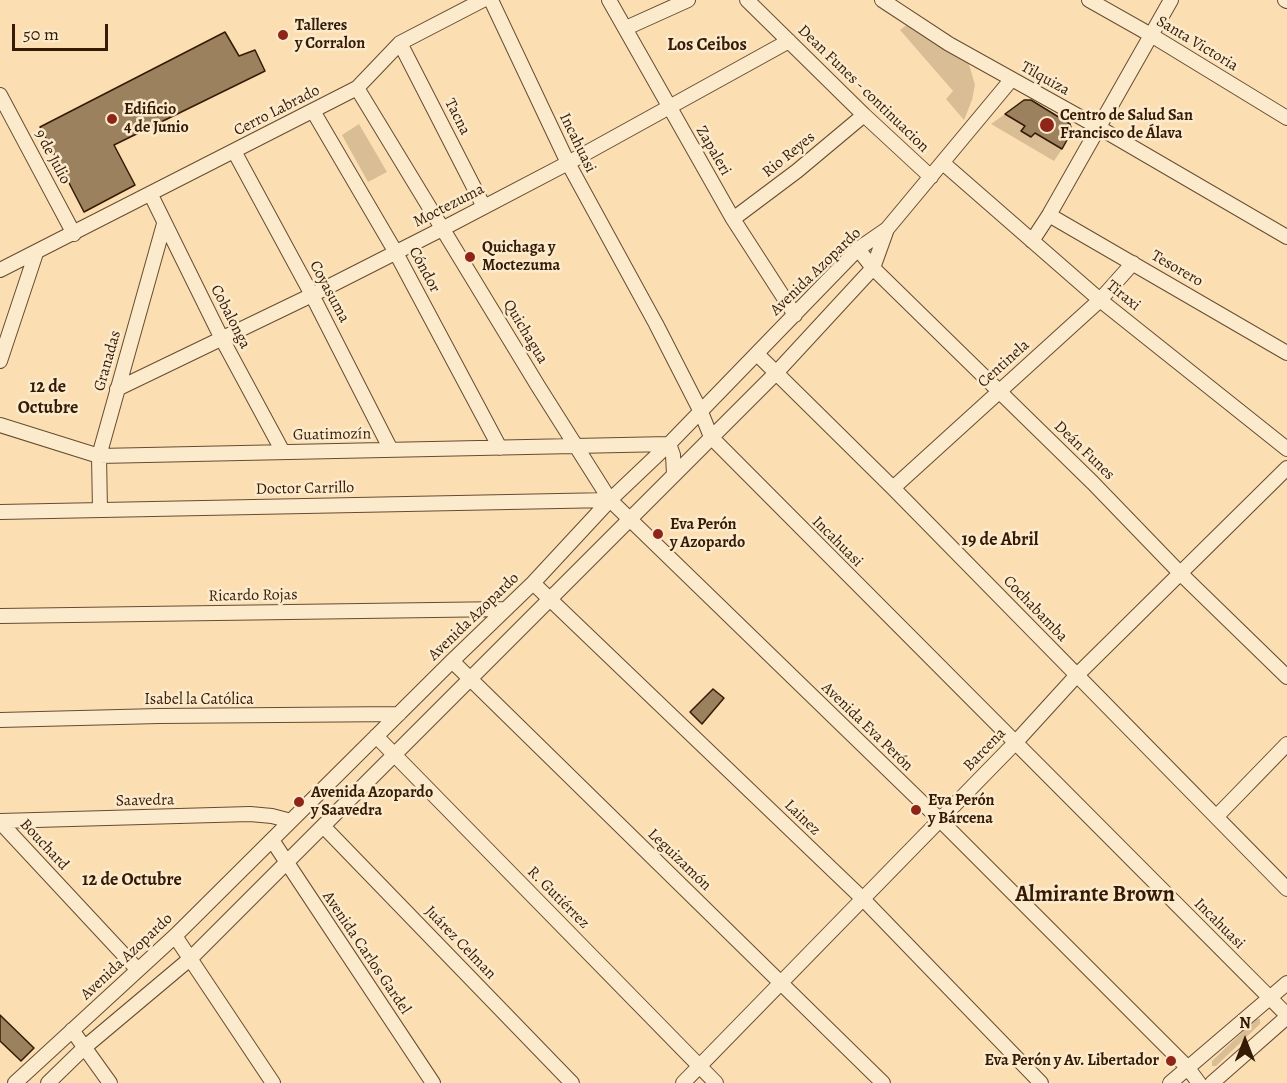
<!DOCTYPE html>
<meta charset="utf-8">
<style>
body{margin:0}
#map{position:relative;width:1287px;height:1083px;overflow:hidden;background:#fbdfb2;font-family:Alegreya,serif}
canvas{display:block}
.north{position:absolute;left:1215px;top:1011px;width:60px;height:60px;-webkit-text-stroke:4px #fceacd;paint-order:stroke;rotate:0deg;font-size:16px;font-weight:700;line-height:24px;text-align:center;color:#351b05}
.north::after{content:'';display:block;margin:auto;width:21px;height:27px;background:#351b05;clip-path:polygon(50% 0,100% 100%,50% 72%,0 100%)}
.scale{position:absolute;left:12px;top:24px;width:96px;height:27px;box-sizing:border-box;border:3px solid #351b05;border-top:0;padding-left:8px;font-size:18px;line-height:21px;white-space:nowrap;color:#351b05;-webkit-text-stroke:4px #fceacd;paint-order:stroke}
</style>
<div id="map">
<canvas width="1287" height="1083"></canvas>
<div class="north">N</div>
<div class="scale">50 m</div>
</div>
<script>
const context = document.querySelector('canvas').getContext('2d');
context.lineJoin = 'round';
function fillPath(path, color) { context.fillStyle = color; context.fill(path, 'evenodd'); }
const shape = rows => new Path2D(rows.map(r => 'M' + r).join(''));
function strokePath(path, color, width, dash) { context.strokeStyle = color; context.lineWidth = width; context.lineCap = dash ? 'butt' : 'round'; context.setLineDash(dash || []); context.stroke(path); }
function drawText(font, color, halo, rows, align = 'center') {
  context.font = font + ' Alegreya,serif'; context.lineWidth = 5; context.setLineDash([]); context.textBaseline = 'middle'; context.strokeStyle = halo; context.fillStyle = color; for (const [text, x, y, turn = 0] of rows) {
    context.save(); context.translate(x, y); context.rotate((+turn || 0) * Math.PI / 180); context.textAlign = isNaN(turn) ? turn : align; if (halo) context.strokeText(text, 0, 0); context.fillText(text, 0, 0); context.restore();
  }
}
fillPath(shape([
 [912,21,968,61,975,85,972,100,964,120,946,99,953,91,900,30],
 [1005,114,1025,126,1021,131,1031,137,1035,133,1062,149,1054,161,991,124],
 [359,124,387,172,368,182,342,135],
 [1256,1019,1260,1019,1260,1024,1216,1066,1212,1066,1212,1061]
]), '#d9be95');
const building = shape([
 [225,32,239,56,255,50,265,71,114,145,135,185,84,212,40,127,225,32],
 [1024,100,1031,100,1070,124,1072,131,1062,149,1035,133,1031,137,1021,131,1025,126,1005,114,1024,100],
 [713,689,724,698,702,724,690,712,713,689],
 [0,1015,34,1048,21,1061,0,1041,0,1015]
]);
fillPath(building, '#9c815f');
strokePath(building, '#351b05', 1.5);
const minor = shape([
 [491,0,568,163,656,324,701,412,711,437,1287,1015],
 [609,0,733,219,795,315],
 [747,0,864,115,931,177],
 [882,0,949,44,1098,127,1287,237],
 [1089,0,1151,35,1287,118],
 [1285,0,1287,1],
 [626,28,688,0],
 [400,43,484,207],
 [357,88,538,386,610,500,940,820,1187,1067,1199,1083],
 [0,95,74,234],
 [313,111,395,251,500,448],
 [234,151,312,295,391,450],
 [943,163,1100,300,1287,449],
 [151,195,222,339,283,452],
 [1049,215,1287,353],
 [733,219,797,171,864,115],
 [1032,241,1049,215,1171,0],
 [858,249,873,268,1093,483,1180,573,1287,677],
 [0,270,357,88,400,43,483,0],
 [757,354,893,488,1287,889],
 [0,361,36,253],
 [117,389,312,295,442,229,568,163,789,41],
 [0,425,99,456,669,444],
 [669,444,673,455,674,474],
 [893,488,1100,300,1133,263],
 [100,510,99,456,164,224],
 [0,512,610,500],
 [533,583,863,899,1041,1083],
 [0,616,506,609],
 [452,661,883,1083],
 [0,720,159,716,399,714],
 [376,736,716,1083],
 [1217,816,1287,744],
 [0,821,250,814,272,816,291,821],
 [0,822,137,969],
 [323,826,572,1083],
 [272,840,433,1083],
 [175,936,273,1083],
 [72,1030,110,1083],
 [15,1083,175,936,452,661,533,583,610,500,669,444,858,249,887,229,1011,80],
 [48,1083,85,1047,191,958,776,373,873,268,887,229],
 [683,1083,1015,743,1077,675,1287,468],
 [1170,1083,1287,983],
 [1212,1083,1287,1017]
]);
strokePath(minor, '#664c30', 16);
strokePath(minor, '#fceacd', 14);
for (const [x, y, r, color] of [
 [283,35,6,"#8f2418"],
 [112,119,6,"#8f2418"],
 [1047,125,8,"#8f2418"],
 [470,257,6,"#8f2418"],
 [658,534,6,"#8f2418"],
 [299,802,6,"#8f2418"],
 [916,810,6,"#8f2418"],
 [1171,1061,6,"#8f2418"]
]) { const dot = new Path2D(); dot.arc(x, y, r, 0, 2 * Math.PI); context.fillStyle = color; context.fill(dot); strokePath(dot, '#fceacd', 2); }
drawText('bold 16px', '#351b05', '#fceacd', [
 ["Talleres",295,26],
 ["y Corralon",295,44],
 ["Edificio",124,110],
 ["4 de Junio",124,128],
 ["Centro de Salud San",1060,116],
 ["Francisco de Álava",1060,134],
 ["Quichaga y",482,248],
 ["Moctezuma",482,266],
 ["Eva Perón",670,525],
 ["y Azopardo",670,543],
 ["Avenida Azopardo",311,793],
 ["y Saavedra",311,811],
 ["Eva Perón",928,801],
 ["y Bárcena",928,819],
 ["Eva Perón y Av. Libertador",1159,1061,"right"]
], 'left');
drawText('16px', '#351b05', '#fceacd', [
 ["Santa Victoria",1197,44,31],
 ["Tilquiza",1045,79,29],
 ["Dean Funes - continuacion",863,89,44],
 ["Cerro Labrado",277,111,-27],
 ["Tacna",457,117,63],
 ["Incahuasi",577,143,64],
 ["Zapaleri",713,151,60],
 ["Rio Reyes",789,155,-39],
 ["9 de Julio",52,157,62],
 ["Moctezuma",449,206,-27],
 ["Tesorero",1177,269,30],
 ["Cóndor",424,270,62],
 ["Avenida Azopardo",816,272,-44],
 ["Coyasuma",329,292,62],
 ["Tiraxi",1123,296,39],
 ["Cobalonga",230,317,63],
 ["Quichagua",525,332,59],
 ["Granadas",108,361,-74],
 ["Centinela",1004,364,-42],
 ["Guatimozín",332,435,-1],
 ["Deán Funes",1084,451,44],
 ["Doctor Carrillo",305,489,-1],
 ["Incahuasi",837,542,45],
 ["Ricardo Rojas",253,596,-1],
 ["Cochabamba",1035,609,46],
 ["Avenida Azopardo",474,617,-44],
 ["Isabel la Católica",199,700],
 ["Avenida Eva Perón",867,727,44],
 ["Barcena",985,750,-46],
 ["Saavedra",145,801,-1],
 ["Lainez",802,818,44],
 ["Bouchard",44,845,47],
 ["Leguizamón",679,860,44],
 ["R. Gutiérrez",558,898,45],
 ["Incahuasi",1219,924,45],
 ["Juárez Celman",460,943,46],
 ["Avenida Carlos Gardel",366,953,56],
 ["Avenida Azopardo",127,957,-43]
]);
drawText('bold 18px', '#351b05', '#fceacd', [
 ["Los Ceibos",707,46],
 ["12 de",48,388],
 ["Octubre",48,409],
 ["19 de Abril",1000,541],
 ["12 de Octubre",132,881]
]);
drawText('bold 22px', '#351b05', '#fceacd', [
 ["Almirante Brown",1095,896]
]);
</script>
